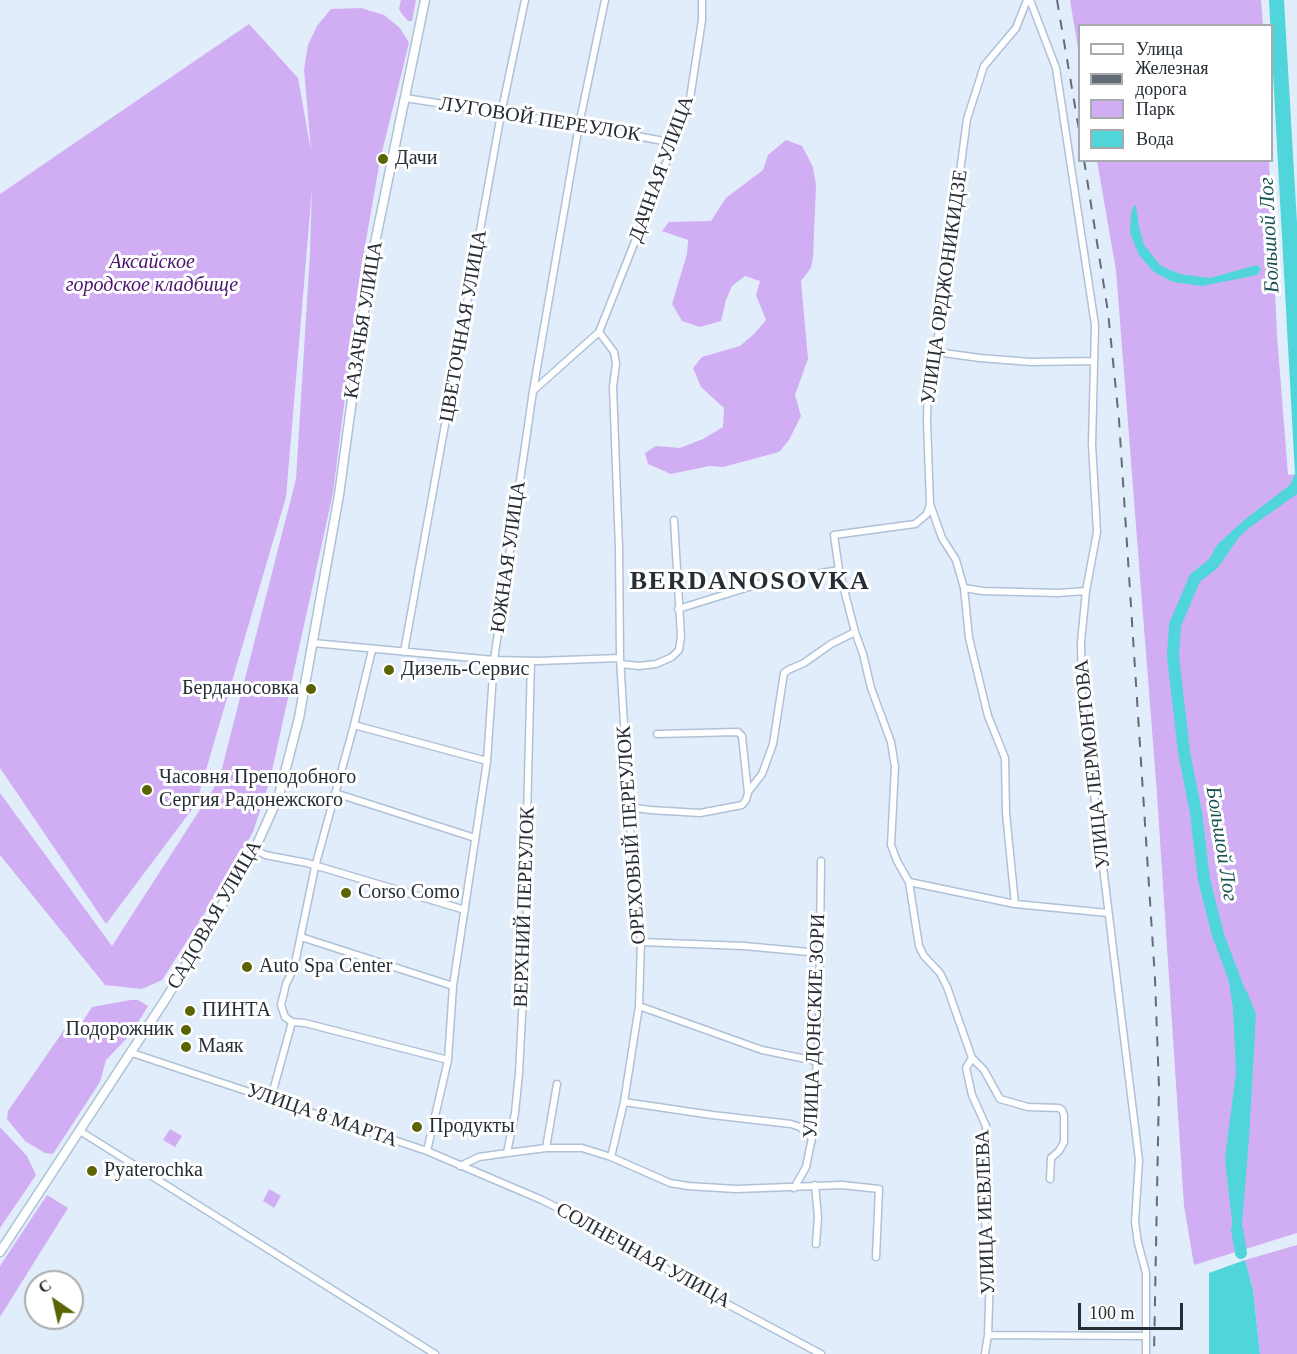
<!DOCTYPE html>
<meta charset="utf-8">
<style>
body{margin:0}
#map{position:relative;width:1297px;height:1354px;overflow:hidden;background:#e1edfa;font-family:Georgia,serif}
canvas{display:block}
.legend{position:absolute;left:1078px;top:24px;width:195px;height:138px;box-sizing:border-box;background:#fff;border:2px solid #a8abae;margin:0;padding:8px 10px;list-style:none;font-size:18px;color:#262d35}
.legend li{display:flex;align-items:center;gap:12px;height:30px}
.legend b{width:30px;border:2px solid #a8abae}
.north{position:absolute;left:24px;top:1270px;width:60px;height:60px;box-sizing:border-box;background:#fff;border:2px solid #a8abae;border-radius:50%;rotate:326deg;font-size:16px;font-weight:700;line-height:24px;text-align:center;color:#262d35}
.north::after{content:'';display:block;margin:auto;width:21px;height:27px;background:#5b6403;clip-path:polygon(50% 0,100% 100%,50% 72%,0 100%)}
.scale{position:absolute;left:1078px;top:1303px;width:105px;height:27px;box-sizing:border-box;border:3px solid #262d35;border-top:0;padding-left:8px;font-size:18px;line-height:21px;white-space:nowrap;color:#262d35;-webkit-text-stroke:4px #fff;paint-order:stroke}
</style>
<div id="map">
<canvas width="1297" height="1354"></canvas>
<ul class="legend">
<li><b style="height:8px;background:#fff"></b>Улица</li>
<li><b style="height:8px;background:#636c76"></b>Железная дорога</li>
<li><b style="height:16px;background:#d1adf3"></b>Парк</li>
<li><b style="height:16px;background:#50d5da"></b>Вода</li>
</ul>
<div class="north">С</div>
<div class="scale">100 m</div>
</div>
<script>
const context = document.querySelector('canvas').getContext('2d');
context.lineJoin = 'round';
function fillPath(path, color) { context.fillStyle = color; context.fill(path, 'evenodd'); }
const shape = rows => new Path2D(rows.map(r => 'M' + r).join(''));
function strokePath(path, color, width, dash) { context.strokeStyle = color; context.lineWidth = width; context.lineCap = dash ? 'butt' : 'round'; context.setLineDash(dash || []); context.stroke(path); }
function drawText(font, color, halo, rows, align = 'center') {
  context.font = font + ' Georgia,serif'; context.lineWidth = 6; context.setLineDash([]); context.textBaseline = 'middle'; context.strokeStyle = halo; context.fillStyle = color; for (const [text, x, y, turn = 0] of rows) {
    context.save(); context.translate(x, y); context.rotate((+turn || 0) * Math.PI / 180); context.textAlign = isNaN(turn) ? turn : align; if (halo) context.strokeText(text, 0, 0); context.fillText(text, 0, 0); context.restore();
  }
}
fillPath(shape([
 [401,0,416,0,412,21,408,21,402,14,399,9],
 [1070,0,1261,0,1263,25,1080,26,1079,54],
 [361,8,384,15,400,28,409,43,380,160,361,269,333,493,270,780,253,832,221,888,162,980,142,989,105,985,0,855,0,793,112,946,219,780,296,479,310,253,312,189,286,497,196,804,106,924,0,768,0,194,249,24,298,78,311,151,304,69,308,45,317,26,331,9],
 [786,140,802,146,813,167,816,185,813,257,811,268,801,281,808,359,795,395,801,416,789,440,779,452,723,467,709,466,671,474,648,464,645,453,656,446,680,448,703,439,723,427,724,408,701,387,693,368,702,357,740,346,753,335,766,320,756,295,760,281,745,276,732,286,726,300,721,321,700,327,682,321,672,304,687,254,688,240,662,231,669,222,711,221,726,198,763,170,768,155],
 [1097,161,1269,161,1277,335,1288,475,1297,474,1297,1233,1194,1265,1184,1206,1157,794,1116,270],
 [131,1000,138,1000,148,1006,131,1034,106,1060,100,1082,53,1154,45,1153,25,1141,7,1119,8,1111,64,1030,74,1035,92,1007],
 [0,1127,27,1156,36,1175,0,1228],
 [170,1129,182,1136,175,1147,163,1140],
 [269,1189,281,1196,274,1208,263,1201],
 [47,1195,68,1208,0,1317,0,1266],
 [1297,1245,1297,1354,1260,1354,1253,1290,1245,1260]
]), '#d1adf3');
fillPath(shape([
 [1269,0,1284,0,1297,223,1297,494,1249,528,1240,536,1221,563,1214,568,1209,568,1211,556,1217,545,1243,521,1290,485,1295,474],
 [1134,205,1136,206,1139,227,1144,245,1161,266,1180,274,1210,278,1253,266,1257,265,1261,269,1257,275,1202,286,1173,282,1154,272,1139,255,1130,233,1131,213],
 [1227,968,1247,992,1256,1014,1249,1138,1240,1249,1233,1230,1225,1158,1236,1073,1233,1008],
 [1245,1260,1253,1290,1260,1354,1209,1354,1209,1273]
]), '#50d5da');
strokePath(shape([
 [1218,557,1213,564,1195,578,1175,625,1173,656,1184,752,1196,813,1204,880,1218,935,1238,988],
 [1237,1229,1241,1253]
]), '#50d5da', 12);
const street = shape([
 [1030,0,1056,68,1095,325,1092,444,1097,532,1086,591,1081,642,1082,696,1139,1160,1135,1222,1138,1243,1146,1273,1146,1354],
 [405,98,579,125,674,143],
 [599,332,614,352,616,363,613,387,619,548,620,658,633,874,641,942,639,1006,624,1102,611,1157],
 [936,352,980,358,1031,362,1094,361],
 [534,390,599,332,689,105,702,20,702,0],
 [930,504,927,514,915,524,834,535,839,570,855,632,863,654,871,688,891,742,895,767,891,845,897,861,909,882,919,946,924,956,940,973,947,987,972,1058,966,1068,972,1095,986,1126,988,1160,983,1199,990,1274,988,1335,985,1354],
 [964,588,983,591,1058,593,1086,591],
 [678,609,762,583,839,570],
 [313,643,494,660,538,661,620,658],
 [404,652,501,114,525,0],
 [621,664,639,666,656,664,672,657,679,650,681,636,674,520],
 [354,725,487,761],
 [748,792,762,774,773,744,784,673,788,670,804,663,831,644,855,632],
 [335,793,475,838],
 [629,807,650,810,700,813,742,805,746,800,748,793,742,736,738,732,657,734],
 [255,849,265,855,307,863,465,910],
 [909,882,1015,904,1108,913],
 [1015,904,1006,813,1005,758,988,716,969,638,964,588,956,560,942,538,930,504,927,421,928,382,936,352,967,119,984,66,1016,28,1027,0],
 [301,937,453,986],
 [641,942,744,946,820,953],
 [639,1006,762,1050,816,1061],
 [292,1022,305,1023,448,1060],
 [132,1053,427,1151,542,1200,606,1232,701,1290,821,1354],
 [972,1058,984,1070,1000,1099,1028,1107,1059,1108,1062,1110,1064,1115,1064,1142,1059,1151,1051,1158,1050,1179],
 [271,1098,292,1022,285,1017,281,1005,286,984,294,968,315,867,354,725,372,650],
 [624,1102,712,1115,791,1124,800,1127,812,1138],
 [80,1131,435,1354],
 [546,1148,557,1084],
 [427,1151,448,1060,453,986,487,761,494,660,533,391,579,125,605,0],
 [507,1153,515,1113,519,1073,527,919,526,857,531,661],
 [460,1166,479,1157,507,1153,546,1148,582,1148,611,1157,670,1183,688,1186,736,1189,842,1185,879,1189,876,1257],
 [815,1185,818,1217,816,1244],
 [794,1188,806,1167,812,1138,819,1027,821,861],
 [988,1335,1146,1336]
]);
const secondary = shape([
 [0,1252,167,997,255,849,279,795,299,718,339,495,370,267,425,0]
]);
strokePath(street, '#afc1d7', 9);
strokePath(secondary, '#afc1d7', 11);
strokePath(street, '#fff', 6);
strokePath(secondary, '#fff', 8);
strokePath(shape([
 [1057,0,1080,136],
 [1084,160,1108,312,1119,420,1155,979,1159,1087,1154,1354]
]), '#636c76', 2, [10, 10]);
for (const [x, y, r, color] of [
 [383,159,6,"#5b6403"],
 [389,670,6,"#5b6403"],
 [311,689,6,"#5b6403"],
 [147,790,6,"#5b6403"],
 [346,893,6,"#5b6403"],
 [247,967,6,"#5b6403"],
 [190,1011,6,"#5b6403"],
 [186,1030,6,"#5b6403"],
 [186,1047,6,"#5b6403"],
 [417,1127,6,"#5b6403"],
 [92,1171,6,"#5b6403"]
]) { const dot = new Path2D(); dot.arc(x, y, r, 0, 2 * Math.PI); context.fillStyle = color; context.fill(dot); strokePath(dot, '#fff', 2); }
drawText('20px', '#262d35', '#fff', [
 ["ЛУГОВОЙ ПЕРЕУЛОК",540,120,9],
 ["ДАЧНАЯ УЛИЦА",662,169,-70],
 ["УЛИЦА ОРДЖОНИКИДЗЕ",945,287,-82],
 ["КАЗАЧЬЯ УЛИЦА",364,320,-81],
 ["ЦВЕТОЧНАЯ УЛИЦА",464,326,-80],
 ["ЮЖНАЯ УЛИЦА",509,557,-82],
 ["УЛИЦА ЛЕРМОНТОВА",1093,764,-96],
 ["ОРЕХОВЫЙ ПЕРЕУЛОК",632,835,-94],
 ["ВЕРХНИЙ ПЕРЕУЛОК",525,907,-88],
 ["САДОВАЯ УЛИЦА",215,915,-60],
 ["УЛИЦА ДОНСКИЕ ЗОРИ",815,1026,-88],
 ["УЛИЦА 8 МАРТА",322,1116,19],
 ["УЛИЦА ИЕВЛЕВА",986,1212,-92],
 ["СОЛНЕЧНАЯ УЛИЦА",643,1256,29]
]);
drawText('20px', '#262d35', '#fff', [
 ["Дачи",395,159],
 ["Дизель-Сервис",401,670],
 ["Берданосовка",299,689,"right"],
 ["Часовня Преподобного",159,778],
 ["Сергия Радонежского",159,801],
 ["Corso Como",358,893],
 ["Auto Spa Center",259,967],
 ["ПИНТА",202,1011],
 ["Подорожник",174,1030,"right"],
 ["Маяк",198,1047],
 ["Продукты",429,1127],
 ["Pyaterochka",104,1171]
], 'left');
drawText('italic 20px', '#49126c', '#fff', [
 ["Аксайское",152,263],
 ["городское кладбище",152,286]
]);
drawText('italic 21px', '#185253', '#fff', [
 ["Большой Лог",1270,235,-93],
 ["Большой Лог",1221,844,81]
]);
context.letterSpacing = '1.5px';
drawText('bold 26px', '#262d35', '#fff', [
 ["BERDANOSOVKA",750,582]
]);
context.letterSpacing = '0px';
</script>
